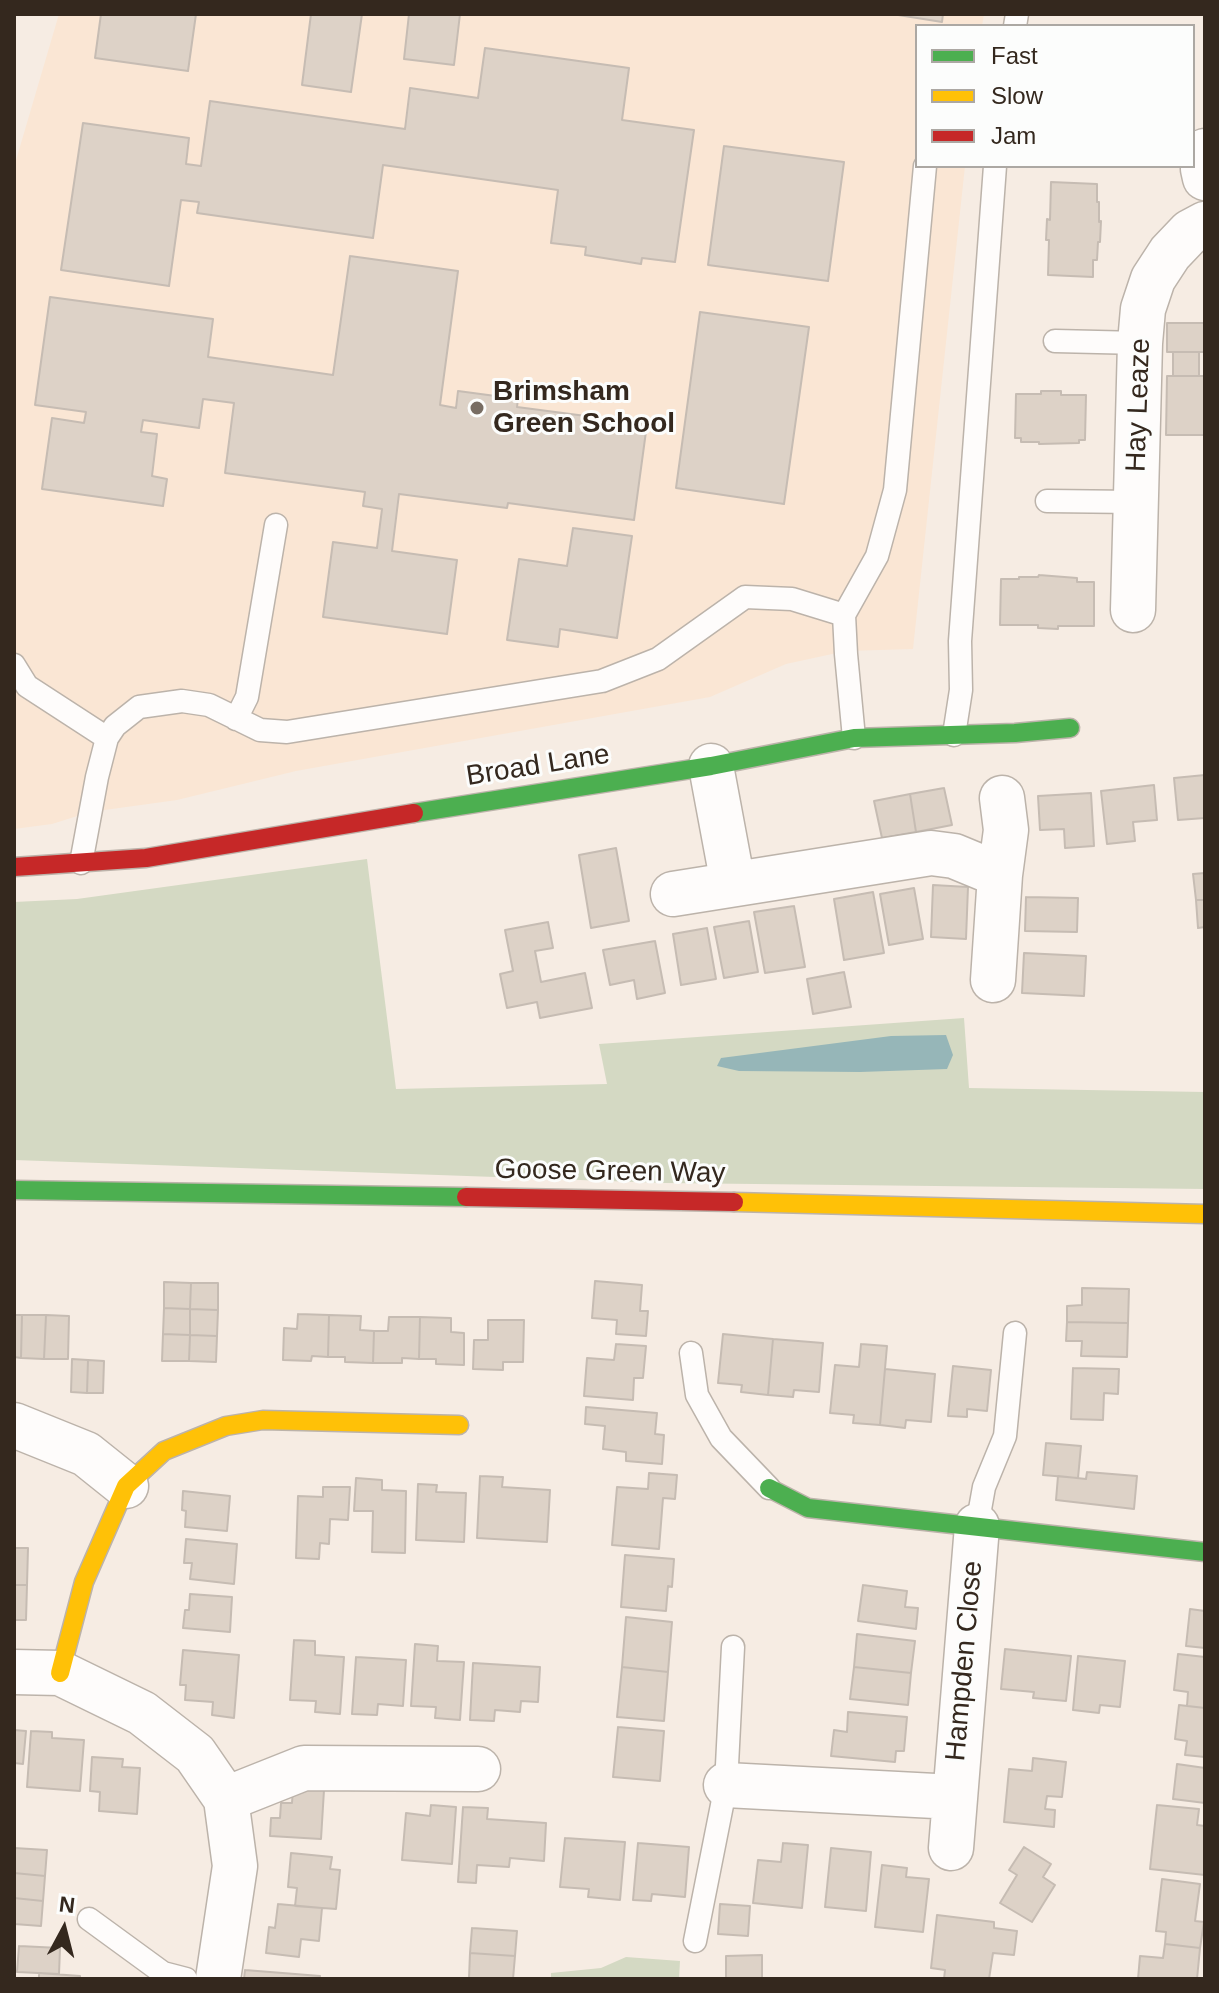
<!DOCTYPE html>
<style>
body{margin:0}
#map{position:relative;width:1219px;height:1993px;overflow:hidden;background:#f6ece3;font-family:Arial,sans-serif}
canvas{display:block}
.frame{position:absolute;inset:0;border:16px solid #34281e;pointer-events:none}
.legend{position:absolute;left:915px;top:24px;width:280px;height:144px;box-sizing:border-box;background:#fcfdfc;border:2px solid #aca8a3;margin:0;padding:10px 14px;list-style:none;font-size:24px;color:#34281e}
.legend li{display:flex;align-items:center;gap:16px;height:40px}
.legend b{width:40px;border:2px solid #aca8a3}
.north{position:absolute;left:24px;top:1889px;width:80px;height:80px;-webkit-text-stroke:6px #fcfdfc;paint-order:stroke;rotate:7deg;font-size:22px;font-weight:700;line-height:32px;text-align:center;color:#34281e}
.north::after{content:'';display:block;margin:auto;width:28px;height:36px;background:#34281e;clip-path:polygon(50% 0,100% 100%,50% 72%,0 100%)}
</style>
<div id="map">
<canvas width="1219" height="1993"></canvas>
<div class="frame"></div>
<ul class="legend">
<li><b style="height:10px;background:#4caf50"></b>Fast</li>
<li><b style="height:10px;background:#ffc107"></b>Slow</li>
<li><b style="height:10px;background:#c62828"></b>Jam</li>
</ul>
<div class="north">N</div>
</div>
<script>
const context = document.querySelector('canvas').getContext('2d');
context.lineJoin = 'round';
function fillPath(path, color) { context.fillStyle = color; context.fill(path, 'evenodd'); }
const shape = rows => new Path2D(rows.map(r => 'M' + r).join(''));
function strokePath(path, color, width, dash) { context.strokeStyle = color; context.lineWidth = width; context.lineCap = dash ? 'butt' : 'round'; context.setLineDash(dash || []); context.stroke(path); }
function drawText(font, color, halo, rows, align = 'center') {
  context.font = font + ' Arial,sans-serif'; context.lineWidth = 6; context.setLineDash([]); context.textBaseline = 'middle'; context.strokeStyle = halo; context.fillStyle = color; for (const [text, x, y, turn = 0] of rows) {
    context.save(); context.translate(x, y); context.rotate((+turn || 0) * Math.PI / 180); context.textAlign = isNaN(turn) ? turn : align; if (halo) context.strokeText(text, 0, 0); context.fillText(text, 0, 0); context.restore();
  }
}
fillPath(shape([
 [59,14,984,14,982,26,917,26,917,166,965,166,913,649,846,651,786,664,710,697,296,771,177,800,90,812,52,824,14,829,14,167]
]), '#fae6d4');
fillPath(shape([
 [367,859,396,1089,607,1084,599,1044,964,1018,969,1088,1205,1092,1205,1189,665,1183,14,1160,14,902,77,899],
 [626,1957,680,1961,679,1979,551,1979,551,1973,601,1968]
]), '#d4d9c3');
fillPath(shape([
 [946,1035,953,1055,947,1069,860,1072,739,1071,717,1066,721,1058,891,1036]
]), '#96b6b8');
const building = shape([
 [101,14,196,14,188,71,95,58,101,14],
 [311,14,362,14,351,92,302,85,311,14],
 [409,14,460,14,454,65,404,59,409,14],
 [892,14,943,14,942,22,892,14],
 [485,48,629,68,622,120,694,130,675,262,642,258,641,264,585,255,586,247,551,243,558,190,383,165,373,238,197,213,199,202,181,200,169,286,61,270,83,123,189,138,186,164,201,166,210,101,405,129,410,88,478,98,485,48],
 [724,146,844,162,828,281,708,265,724,146],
 [1051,182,1097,184,1097,202,1099,202,1099,222,1101,221,1100,242,1098,242,1097,260,1093,260,1093,277,1048,275,1049,240,1046,240,1047,219,1050,220,1051,182],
 [350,256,458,271,440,405,456,408,458,391,518,399,517,407,647,424,634,520,508,503,507,508,399,494,392,551,457,560,447,634,323,617,333,542,377,548,382,509,363,506,365,492,225,473,234,403,203,399,199,428,143,420,141,432,157,434,152,476,167,479,163,506,42,489,52,418,84,423,86,412,35,405,50,297,213,319,208,357,333,375,350,256],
 [700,312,809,327,784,504,676,488,700,312],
 [1167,323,1205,323,1205,352,1167,352,1167,323],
 [1173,352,1199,352,1199,376,1173,376,1173,352],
 [1167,376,1204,376,1204,435,1166,435,1167,376],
 [1041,391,1061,391,1061,395,1086,395,1085,440,1079,440,1079,443,1039,444,1039,442,1021,442,1021,438,1015,438,1016,394,1041,394,1041,391],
 [573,528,632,536,617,638,560,629,558,647,507,640,519,559,567,566,573,528],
 [1039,575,1077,578,1077,582,1094,582,1094,626,1058,626,1058,629,1038,628,1038,625,1000,625,1001,579,1019,579,1019,577,1038,577,1039,575],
 [1205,775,1205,818,1178,820,1174,778,1205,775],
 [1154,785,1157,820,1133,822,1135,841,1107,844,1101,791,1154,785],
 [944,788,952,825,916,832,910,794,944,788],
 [1091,793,1094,846,1065,848,1064,829,1040,830,1038,796,1091,793],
 [910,794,916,832,882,838,874,801,910,794],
 [616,848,629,921,591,928,579,855,616,848],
 [1205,873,1205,900,1196,900,1193,874,1205,873],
 [933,885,968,887,966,939,931,937,933,885],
 [914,888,923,939,889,945,880,894,914,888],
 [873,892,884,953,844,960,834,899,873,892],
 [1026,897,1078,898,1077,932,1025,931,1026,897],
 [1196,900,1205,900,1205,927,1198,928,1196,900],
 [794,906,805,967,765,973,754,912,794,906],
 [749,921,758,972,724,978,714,927,749,921],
 [548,922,553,948,535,951,541,982,585,973,592,1008,540,1018,537,1002,507,1008,500,974,513,971,505,930,548,922],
 [707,928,716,979,681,985,673,934,707,928],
 [655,941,665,993,637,999,634,980,610,985,603,950,655,941],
 [1024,953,1086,956,1084,996,1022,993,1024,953],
 [844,972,851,1007,813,1014,807,979,844,972],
 [595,1281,642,1285,640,1311,648,1311,646,1336,616,1334,617,1320,592,1318,595,1281],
 [164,1282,191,1283,190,1309,164,1308,164,1282],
 [191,1283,218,1283,218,1310,190,1309,191,1283],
 [1082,1288,1129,1289,1128,1323,1067,1322,1067,1306,1082,1305,1082,1288],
 [164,1308,190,1309,190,1335,163,1334,164,1308],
 [190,1309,218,1310,217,1336,190,1335,190,1309],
 [298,1314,329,1315,328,1357,312,1356,311,1361,283,1360,284,1328,297,1329,298,1314],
 [14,1315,22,1315,21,1358,14,1357,14,1315],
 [22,1315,46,1315,44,1359,21,1358,22,1315],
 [46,1315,69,1316,68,1359,44,1359,46,1315],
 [329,1315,361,1316,360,1330,374,1331,373,1363,345,1362,345,1357,328,1357,329,1315],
 [389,1317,420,1317,419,1359,402,1358,402,1363,373,1363,374,1331,388,1331,389,1317],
 [420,1317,451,1318,451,1332,464,1333,464,1365,436,1364,436,1359,419,1359,420,1317],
 [488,1320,524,1320,523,1362,503,1362,503,1370,473,1369,474,1340,488,1340,488,1320],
 [1067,1322,1128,1323,1127,1357,1081,1356,1082,1341,1066,1341,1067,1322],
 [163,1334,190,1335,189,1361,162,1361,163,1334],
 [723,1334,773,1339,768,1395,741,1392,742,1385,718,1383,723,1334],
 [190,1335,217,1336,216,1362,189,1361,190,1335],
 [773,1339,823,1343,819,1392,794,1390,793,1397,768,1395,773,1339],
 [616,1344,646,1346,643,1378,634,1378,633,1400,584,1396,587,1358,614,1360,616,1344],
 [861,1344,887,1346,880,1425,853,1423,854,1415,830,1413,835,1365,859,1367,861,1344],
 [72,1359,88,1360,87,1393,71,1392,72,1359],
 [88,1360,104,1361,103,1393,87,1393,88,1360],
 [953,1366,991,1370,987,1411,967,1409,967,1417,948,1416,953,1366],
 [1073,1368,1119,1369,1118,1394,1104,1393,1103,1420,1071,1419,1073,1368],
 [885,1369,935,1374,931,1422,906,1420,905,1428,880,1425,885,1369],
 [586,1407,657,1413,655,1434,664,1435,662,1464,626,1461,626,1452,603,1449,605,1426,585,1424,586,1407],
 [1046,1443,1081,1446,1078,1478,1043,1475,1046,1443],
 [1087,1472,1137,1476,1134,1509,1056,1500,1058,1476,1086,1479,1087,1472],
 [649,1473,677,1475,675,1499,663,1498,659,1549,612,1545,617,1487,648,1489,649,1473],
 [480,1476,503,1477,502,1487,550,1490,547,1542,477,1538,480,1476],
 [356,1478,382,1480,382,1490,406,1491,405,1553,372,1552,373,1511,354,1511,356,1478],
 [418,1484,437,1485,436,1492,466,1493,464,1542,416,1540,418,1484],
 [323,1487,350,1487,348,1520,330,1519,329,1544,320,1543,319,1559,296,1558,298,1496,323,1497,323,1487],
 [183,1491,230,1496,227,1531,185,1527,186,1511,182,1510,183,1491],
 [186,1539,237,1544,234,1584,190,1579,192,1563,184,1563,186,1539],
 [15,1548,28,1548,27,1585,14,1585,15,1548],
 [625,1555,674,1559,672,1587,668,1586,666,1611,621,1607,625,1555],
 [14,1585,27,1585,26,1620,14,1620,14,1585],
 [863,1585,907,1591,905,1607,918,1608,916,1629,858,1621,863,1585],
 [190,1594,232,1597,230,1632,183,1628,185,1610,189,1610,190,1594],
 [1190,1609,1205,1611,1205,1648,1186,1646,1190,1609],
 [626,1617,672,1622,668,1672,622,1667,626,1617],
 [857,1634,915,1641,911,1673,854,1667,857,1634],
 [294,1640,315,1641,315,1655,344,1657,340,1714,315,1712,316,1701,290,1700,294,1640],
 [415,1644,438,1646,437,1661,464,1662,460,1720,435,1718,436,1707,411,1706,415,1644],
 [1005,1649,1071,1656,1066,1701,1033,1698,1034,1692,1001,1689,1005,1649],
 [183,1650,239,1655,234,1718,212,1715,213,1702,185,1700,186,1685,180,1685,183,1650],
 [1178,1654,1205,1657,1205,1708,1187,1706,1188,1692,1174,1690,1178,1654],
 [1078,1656,1125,1661,1120,1707,1100,1705,1099,1713,1073,1710,1078,1656],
 [356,1657,406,1660,403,1706,378,1704,377,1715,352,1714,356,1657],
 [473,1663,540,1667,538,1702,521,1701,520,1712,495,1710,494,1721,470,1720,473,1663],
 [622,1667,668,1672,664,1721,617,1717,622,1667],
 [854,1667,911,1673,908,1705,850,1699,854,1667],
 [1179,1705,1205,1708,1205,1757,1185,1755,1187,1741,1175,1739,1179,1705],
 [848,1712,907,1717,904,1751,896,1751,895,1762,831,1756,834,1730,847,1732,848,1712],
 [618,1727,664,1731,660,1781,613,1777,618,1727],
 [14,1730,26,1731,23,1764,14,1763,14,1768,14,1730],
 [31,1731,52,1732,52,1738,84,1740,80,1791,27,1787,31,1731],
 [92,1757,123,1759,122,1767,140,1768,137,1814,99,1811,100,1792,90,1791,92,1757],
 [1033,1758,1066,1762,1062,1797,1047,1796,1045,1809,1055,1810,1054,1827,1004,1822,1009,1769,1032,1771,1033,1758],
 [1177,1764,1205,1768,1205,1803,1173,1799,1177,1764],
 [293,1788,324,1790,321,1839,270,1836,271,1818,280,1818,281,1803,292,1803,293,1788],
 [431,1805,456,1807,452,1864,402,1860,406,1813,430,1816,431,1805],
 [1157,1805,1199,1809,1197,1825,1205,1826,1205,1875,1150,1869,1157,1805],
 [463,1807,488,1808,487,1819,546,1823,544,1861,510,1858,509,1867,477,1865,476,1883,458,1882,463,1807],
 [565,1838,625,1842,620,1900,588,1897,589,1889,560,1887,565,1838],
 [638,1843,689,1847,685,1897,652,1894,651,1901,633,1900,638,1843],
 [783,1843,808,1845,802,1908,753,1903,758,1860,781,1862,783,1843],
 [1024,1847,1051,1864,1043,1877,1055,1885,1032,1922,1000,1903,1017,1875,1009,1870,1024,1847],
 [14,1848,47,1850,45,1876,14,1873,14,1848],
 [831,1848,871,1852,866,1911,825,1907,831,1848],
 [291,1853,332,1857,330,1869,340,1870,336,1909,295,1906,297,1888,288,1887,291,1853],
 [882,1865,907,1868,906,1877,929,1879,923,1932,875,1927,882,1865],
 [14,1873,45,1876,43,1901,14,1898,14,1873],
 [1162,1879,1200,1884,1195,1921,1204,1922,1200,1948,1165,1944,1166,1932,1156,1931,1162,1879],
 [14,1898,43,1901,41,1926,14,1924,14,1898],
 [278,1904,322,1908,319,1941,301,1939,299,1957,266,1953,269,1927,275,1928,278,1904],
 [720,1904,750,1906,748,1936,718,1934,720,1904],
 [937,1915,994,1922,994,1928,1017,1931,1014,1955,993,1953,989,1979,944,1979,945,1970,931,1968,937,1915],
 [472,1928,517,1931,515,1956,470,1953,472,1928],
 [1165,1944,1200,1948,1197,1979,1138,1979,1140,1956,1163,1958,1165,1944],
 [19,1946,60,1948,59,1974,17,1972,19,1946],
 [470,1953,515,1956,513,1979,469,1978,470,1953],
 [762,1955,762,1979,726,1979,726,1956,762,1955],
 [245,1970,320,1976,319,1979,244,1979,245,1970],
 [39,1973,80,1976,80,1979,39,1979,39,1973]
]);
fillPath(building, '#ddd2c7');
strokePath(building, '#c6bcb3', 2);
const lane = shape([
 [1015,26,1017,14],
 [1055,341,1140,343],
 [1047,501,1136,502],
 [14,665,27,686,107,738],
 [236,719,247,697,276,525],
 [954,735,961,690,960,641,995,166],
 [854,738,846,654,844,615,877,556,895,490,925,166],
 [81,863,97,777,107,738,115,726,139,707,182,701,209,705,260,730,287,732,602,681,658,659,745,597,792,599,844,615],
 [691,1353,697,1395,721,1438,769,1488],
 [977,1526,984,1487,1005,1436,1015,1333],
 [89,1919,163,1973,186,1979],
 [695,1941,726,1785,733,1647]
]);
const street = shape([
 [1205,151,1203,169,1205,178],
 [1133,610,1140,343,1143,309,1153,279,1170,253,1190,232,1205,224],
 [711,766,733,884],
 [673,894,931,853,954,856,1000,875],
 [993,980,1000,875,1006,830,1002,798],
 [14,1425,86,1454,126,1486],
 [14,1672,60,1673,142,1713,195,1754,226,1799,235,1866,218,1979],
 [726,1785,954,1797],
 [226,1799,304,1768,478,1769],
 [951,1848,977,1526]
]);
const fast = shape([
 [414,813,711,766,854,738,1015,733,1070,728],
 [14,1190,466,1197],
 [769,1488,808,1508,1205,1552]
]);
const slow = shape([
 [734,1202,1205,1214],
 [60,1673,84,1582,126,1486,164,1451,226,1426,263,1420,459,1425]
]);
const jam = shape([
 [14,867,146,858,414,813],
 [466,1197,734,1202]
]);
strokePath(lane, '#bcb3aa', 25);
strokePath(street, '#bcb3aa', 47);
strokePath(fast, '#bcb3aa', 21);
strokePath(slow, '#bcb3aa', 21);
strokePath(jam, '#bcb3aa', 21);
strokePath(lane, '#fefcfb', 22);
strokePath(street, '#fefcfb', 44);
strokePath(fast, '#4caf50', 18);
strokePath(slow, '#ffc107', 18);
strokePath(jam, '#c62828', 18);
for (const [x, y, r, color] of [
 [477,408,8,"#786d63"]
]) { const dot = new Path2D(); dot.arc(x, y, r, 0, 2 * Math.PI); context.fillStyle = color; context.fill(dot); strokePath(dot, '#fcfdfc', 3); }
drawText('bold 28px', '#34281e', '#fcfdfc', [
 ["Brimsham",493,392],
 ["Green School",493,424]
], 'left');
drawText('28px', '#34281e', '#fcfdfc', [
 ["Hay Leaze",1139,405,-88],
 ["Broad Lane",538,766,-9],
 ["Goose Green Way",610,1172,1],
 ["Hampden Close",965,1661,-85]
]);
</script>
